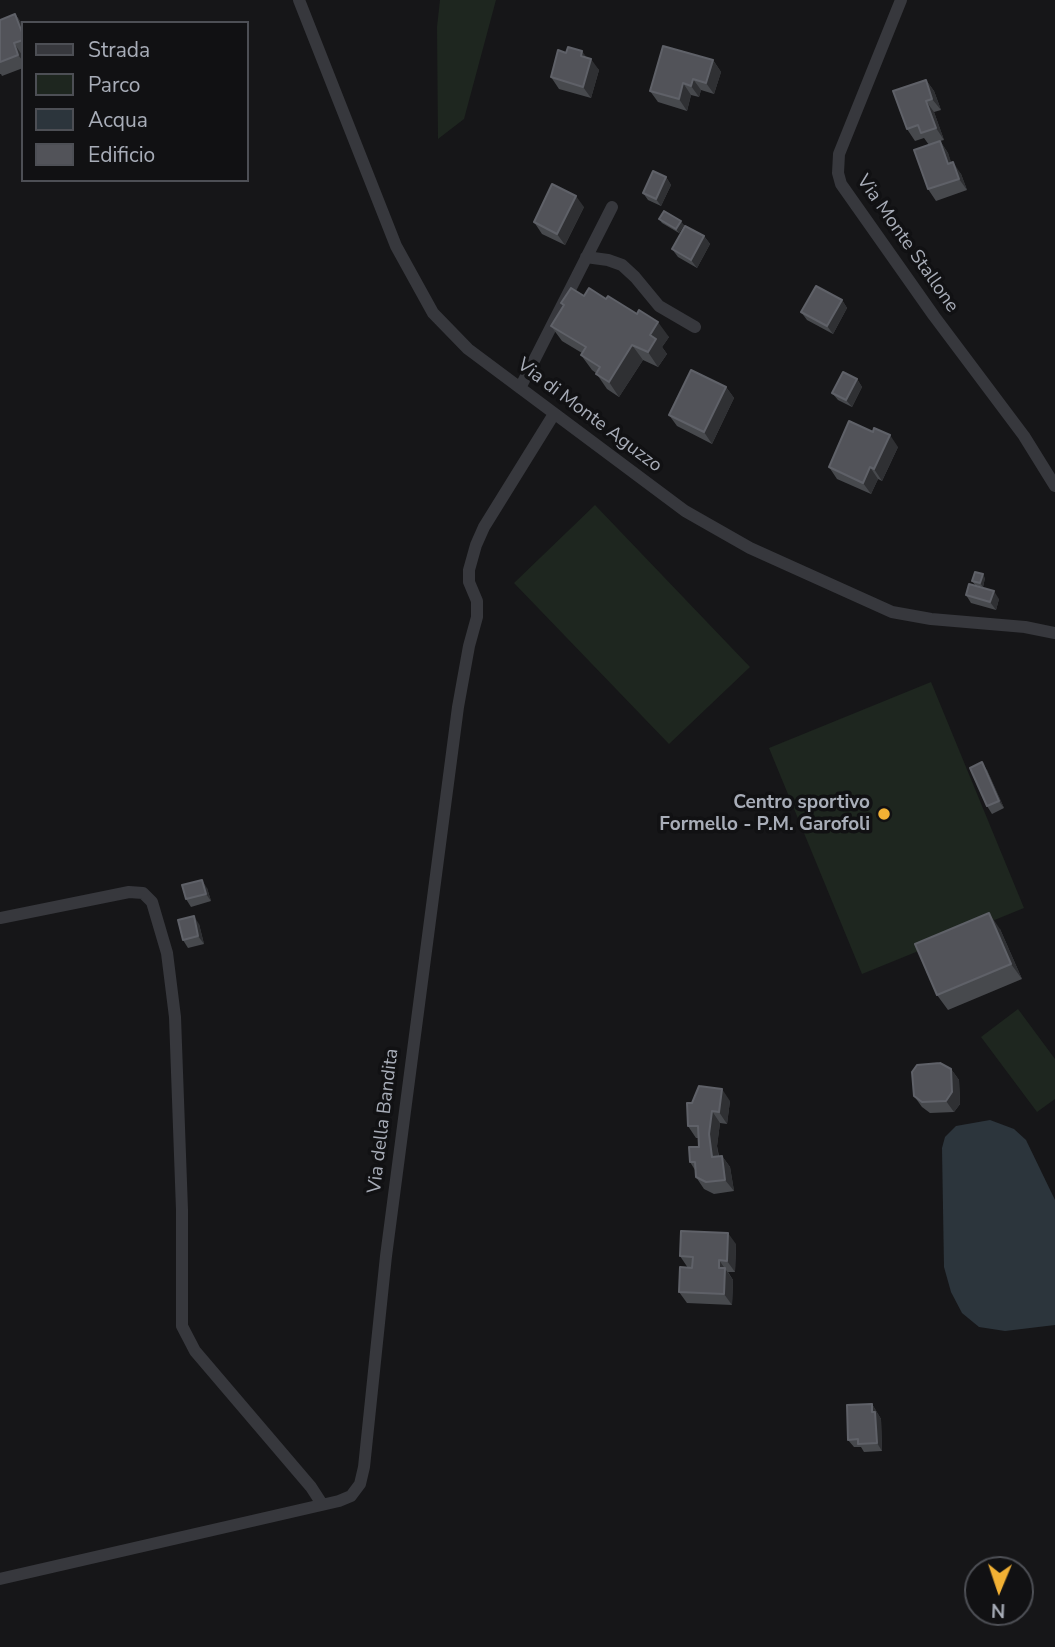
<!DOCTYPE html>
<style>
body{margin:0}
#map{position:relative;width:1055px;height:1647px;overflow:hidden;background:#161618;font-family:"Nunito Sans",sans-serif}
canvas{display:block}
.legend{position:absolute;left:21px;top:21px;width:228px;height:161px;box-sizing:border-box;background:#111113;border:2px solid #4d4f55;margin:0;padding:9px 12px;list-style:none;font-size:21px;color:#a8adb8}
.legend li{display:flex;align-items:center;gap:14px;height:35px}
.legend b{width:35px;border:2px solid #4d4f55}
.north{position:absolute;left:964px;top:1556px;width:70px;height:70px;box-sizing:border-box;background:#111113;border:2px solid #4d4f55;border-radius:50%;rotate:182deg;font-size:19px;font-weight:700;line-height:28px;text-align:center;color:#a8adb8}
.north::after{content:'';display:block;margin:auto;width:24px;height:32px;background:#f2b134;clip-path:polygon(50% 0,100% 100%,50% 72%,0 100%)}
</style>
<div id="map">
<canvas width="1055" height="1647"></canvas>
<ul class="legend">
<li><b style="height:9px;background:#37383d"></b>Strada</li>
<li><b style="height:19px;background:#1e261f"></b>Parco</li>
<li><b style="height:19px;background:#2c353c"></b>Acqua</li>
<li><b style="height:19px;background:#525359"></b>Edificio</li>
</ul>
<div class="north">N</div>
</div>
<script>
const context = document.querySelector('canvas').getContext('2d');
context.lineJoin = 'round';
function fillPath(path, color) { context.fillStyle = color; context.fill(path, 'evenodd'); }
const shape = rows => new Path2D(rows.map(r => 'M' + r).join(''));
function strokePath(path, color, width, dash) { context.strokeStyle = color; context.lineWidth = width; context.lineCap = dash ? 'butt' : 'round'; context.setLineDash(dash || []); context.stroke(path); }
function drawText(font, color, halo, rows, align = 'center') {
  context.font = font + ' "Nunito Sans",sans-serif'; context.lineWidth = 7; context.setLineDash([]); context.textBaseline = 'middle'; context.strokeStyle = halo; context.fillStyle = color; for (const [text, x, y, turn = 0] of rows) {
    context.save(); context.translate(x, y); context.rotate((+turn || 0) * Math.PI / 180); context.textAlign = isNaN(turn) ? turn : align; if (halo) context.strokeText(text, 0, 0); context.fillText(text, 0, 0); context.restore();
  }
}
fillPath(shape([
 [440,0,496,0,464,119,438,139,437,27],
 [595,505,750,667,669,744,514,583],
 [931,682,1024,908,862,974,769,748],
 [1018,1009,1055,1059,1055,1099,1037,1112,981,1037]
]), '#1e261f');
fillPath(shape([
 [990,1120,1014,1129,1026,1140,1055,1200,1055,1325,1005,1331,979,1327,962,1313,951,1292,944,1267,942,1148,945,1137,956,1126]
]), '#2c353c');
strokePath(shape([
 [299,0,396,246,433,313,468,349,685,511,750,548,892,612,931,619,1025,627,1055,633],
 [901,0,839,154,838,173,841,184,934,316,1024,436,1055,486],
 [586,257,608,260,622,265,635,277,659,306,695,327],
 [520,388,612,207],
 [0,918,129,892,143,893,152,902,167,953,175,1017,182,1210,182,1326,195,1351,311,1487,322,1504],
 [0,1579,339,1501,351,1496,360,1484,364,1467,386,1256,458,707,469,646,477,617,477,601,469,582,469,570,476,545,484,527,554,414]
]), '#37383d', 12);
fillPath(shape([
 [15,14,23,25,23,68,2,76,1,74,0,74,0,20],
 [586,57,599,70,591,98,559,89,551,77],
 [713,60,721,72,714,94,701,90,699,97,691,95,687,111,658,102,650,91],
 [926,80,934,91,941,110,934,112,944,140,940,141,948,153,951,163,961,174,967,190,936,201,928,189,929,145,924,138,915,141,907,129],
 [666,177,671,185,661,206,648,200,643,193],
 [584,207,565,245,542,234,534,222],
 [659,219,684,225,679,233,662,223],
 [704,236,710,244,697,268,678,257,672,249],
 [584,296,669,337,662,347,667,354,658,367,643,360,619,397,607,389,596,373,592,370,581,355,582,353,562,341,551,326,564,306,561,303],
 [842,300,847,308,833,334,807,320,801,312],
 [857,379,862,387,852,407,838,400,832,393],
 [726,387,734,398,712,444,677,426,669,415],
 [898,447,882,481,878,479,871,494,837,479,829,467],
 [985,578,983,587,975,585,972,581],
 [966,595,999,599,996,610,971,603],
 [987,770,1004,808,992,814,987,806],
 [207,888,211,901,191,907,186,899],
 [199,924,204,944,188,948,183,940],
 [1000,929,1022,979,948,1010,937,995],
 [951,1069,959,1080,960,1104,954,1112,930,1113,922,1107,914,1096],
 [730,1101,727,1124,720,1123,717,1146,719,1156,722,1156,730,1167,734,1191,714,1194,704,1189,696,1177,695,1170,690,1162,699,1147,698,1138,696,1138,688,1126],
 [736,1244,735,1272,728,1272,733,1280,732,1305,687,1303,679,1292,688,1268,680,1256],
 [872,1404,881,1419,882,1451,864,1452,861,1447,854,1447,848,1440]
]), '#47494d');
fillPath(shape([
 [15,14,23,25,23,35],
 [14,43,22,55,23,61,18,55],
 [582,51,590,62,591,59,599,70,591,98,583,87,581,56],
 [713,60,721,72,714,94,706,83],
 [693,79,701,90,699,97,691,86],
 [926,80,934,91,941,110,932,99],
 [683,83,691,95,687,111,679,99],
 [926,101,934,112,944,140,936,128],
 [940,141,948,153,956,176,948,164],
 [953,162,961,174,967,190,959,179],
 [666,177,671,185,661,206,656,199],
 [576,196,584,207,565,245,557,234],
 [681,221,684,225,679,233,676,229],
 [704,236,710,244,697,268,691,260],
 [842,300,847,308,833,334,827,326],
 [658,322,669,337,662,347,667,354,658,367,648,352,650,335],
 [632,345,643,360,619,397,609,382],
 [857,379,862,387,852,407,846,400],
 [726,387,734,398,712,444,704,432],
 [890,435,898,447,882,481,874,469],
 [870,467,878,479,871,494,863,483],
 [983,574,985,578,983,587,980,583],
 [994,591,999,599,996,610,990,602],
 [982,762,987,770,1004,808,999,801],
 [202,880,207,888,211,901,206,894],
 [989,913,1000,929,1022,979,1011,964],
 [194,916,199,924,204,944,198,936],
 [951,1069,959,1080,960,1104,954,1112,946,1101],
 [722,1089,730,1101,727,1124,719,1112],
 [712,1111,720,1123,717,1146,720,1169,712,1157,709,1134],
 [722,1156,730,1167,734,1191,725,1180],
 [728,1233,736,1244,735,1272,727,1261],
 [719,1260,733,1280,732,1305,724,1294,719,1268],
 [872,1404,881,1419,882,1451,877,1443]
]), '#2f3033');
const building = shape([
 [15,14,23,35,23,40,14,43,18,55,0,62,0,20,15,14],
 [663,46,713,60,706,83,693,79,691,86,683,83,679,99,650,91,663,46],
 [568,47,582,51,581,56,591,59,583,87,551,77,558,50,566,53,568,47],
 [926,80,932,99,926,101,936,128,921,133,918,125,907,129,893,91,926,80],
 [940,141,948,164,953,162,959,179,928,189,914,150,940,141],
 [653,171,666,177,656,199,643,193,653,171],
 [552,184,576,196,557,234,534,222,552,184],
 [664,211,681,221,676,229,659,219,664,211],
 [685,226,704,236,691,260,672,249,685,226],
 [816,286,842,300,827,326,801,312,816,286],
 [571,288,584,296,589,288,606,299,608,296,637,314,639,310,658,322,650,335,656,339,648,352,632,345,609,382,596,374,600,367,581,355,586,347,551,326,564,305,561,303,571,288],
 [691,370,726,387,704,432,669,415,691,370],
 [843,372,857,379,846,400,832,393,843,372],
 [849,421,873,432,874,428,890,435,874,469,870,467,863,483,829,467,849,421],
 [975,572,983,574,980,583,972,581,975,572],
 [969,584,994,591,990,602,966,595,969,584],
 [982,762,999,801,987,806,970,768,982,762],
 [202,880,206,894,186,899,182,885,202,880],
 [989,913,1011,964,937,995,915,944,989,913],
 [194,916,198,936,183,940,178,920,194,916],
 [940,1063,951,1069,952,1092,946,1101,922,1102,914,1096,912,1072,917,1065,940,1063],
 [699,1086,722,1089,719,1112,712,1111,709,1134,712,1157,722,1156,725,1180,706,1182,696,1177,695,1162,690,1162,689,1147,699,1147,698,1126,688,1126,687,1103,692,1103,699,1086],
 [681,1231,728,1233,727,1261,719,1260,719,1268,725,1268,724,1294,679,1292,680,1267,692,1268,693,1257,680,1256,681,1231],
 [872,1404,872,1412,875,1412,877,1443,858,1444,858,1439,848,1440,847,1405,872,1404]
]);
fillPath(building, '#525359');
strokePath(building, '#5f6168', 2);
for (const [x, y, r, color] of [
 [884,814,7,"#f2b134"]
]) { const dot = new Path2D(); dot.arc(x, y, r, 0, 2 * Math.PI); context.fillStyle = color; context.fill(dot); strokePath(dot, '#111113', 2.5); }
drawText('19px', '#a8adb8', '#111113', [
 ["Via Monte Stallone",907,244,55],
 ["Via di Monte Aguzzo",589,416,37],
 ["Via della Bandita",384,1121,-83]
]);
drawText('bold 19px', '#a8adb8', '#111113', [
 ["Centro sportivo",870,803],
 ["Formello - P.M. Garofoli",870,825]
], 'right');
</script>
